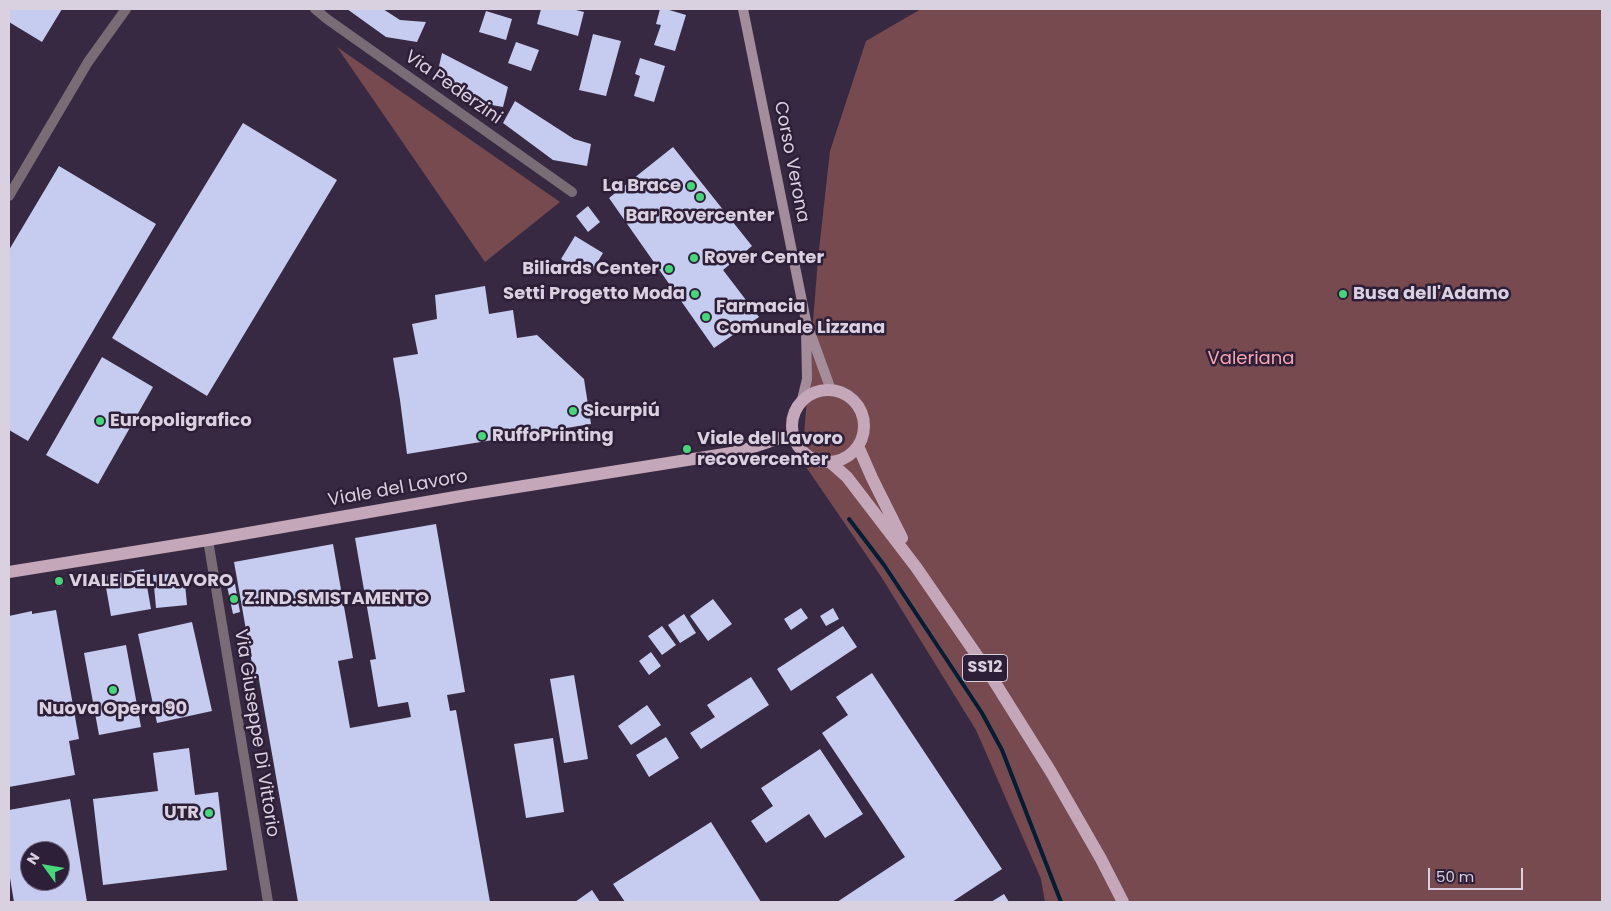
<!DOCTYPE html>
<meta charset="utf-8">
<style>
body{margin:0}
#map{position:relative;width:1611px;height:911px;overflow:hidden;background:#382943;font-family:Poppins,sans-serif}
canvas{display:block}
.frame{position:absolute;inset:0;border:10px solid #d9d0e0;pointer-events:none}
.north{position:absolute;left:20px;top:841px;width:50px;height:50px;box-sizing:border-box;background:#2e1f38;border:1px solid #72667b;border-radius:50%;rotate:302deg;font-size:14px;font-weight:700;line-height:20px;text-align:center;color:#d9d0e0}
.north::after{content:'';display:block;margin:auto;width:18px;height:22px;background:#46d779;clip-path:polygon(50% 0,100% 100%,50% 72%,0 100%)}
.scale{position:absolute;left:1428px;top:868px;width:95px;height:22px;box-sizing:border-box;border:2px solid #d9d0e0;border-top:0;padding-left:6px;font-size:15px;line-height:18px;white-space:nowrap;color:#d9d0e0;-webkit-text-stroke:4px #2e1f38;paint-order:stroke}
</style>
<div id="map">
<canvas width="1611" height="911"></canvas>
<div class="frame"></div>
<div class="north">N</div>
<div class="scale">50 m</div>
</div>
<script>
const context = document.querySelector('canvas').getContext('2d');
context.lineJoin = 'round';
function fillPath(path, color) { context.fillStyle = color; context.fill(path, 'evenodd'); }
const shape = rows => new Path2D(rows.map(r => 'M' + r).join(''));
function strokePath(path, color, width, dash) { context.strokeStyle = color; context.lineWidth = width; context.lineCap = dash ? 'butt' : 'round'; context.setLineDash(dash || []); context.stroke(path); }
function drawText(font, color, halo, rows, align = 'center') {
  context.font = font + ' Poppins,sans-serif'; context.lineWidth = 5; context.setLineDash([]); context.textBaseline = 'middle'; context.strokeStyle = halo; context.fillStyle = color; for (const [text, x, y, turn = 0] of rows) {
    context.save(); context.translate(x, y); context.rotate((+turn || 0) * Math.PI / 180); context.textAlign = isNaN(turn) ? turn : align; if (halo) context.strokeText(text, 0, 0); context.fillText(text, 0, 0); context.restore();
  }
}
fillPath(shape([
 [921,9,1602,9,1602,902,1045,902,1041,879,976,730,882,578,802,461,818,259,830,151,866,41],
 [337,47,560,202,485,262]
]), '#764a4f');
strokePath(shape([
 [849,519,884,565,982,713,1002,750,1061,902]
]), '#011e35', 4);
fillPath(shape([
 [9,9,62,9,42,42,9,22],
 [347,9,383,9,400,20,426,22,417,42,386,37],
 [541,9,572,9,584,12,578,36,537,24],
 [660,9,666,9,686,15,675,51,654,45,661,25,656,24],
 [486,11,512,19,506,40,479,32],
 [593,34,621,41,606,96,579,90],
 [516,42,539,50,531,71,508,63],
 [442,53,508,87,503,107,486,104,437,75],
 [640,58,665,66,654,102,634,96,640,76,635,74],
 [515,101,574,139,591,144,587,166,553,160,503,123],
 [243,123,337,180,207,396,112,338],
 [673,147,752,246,723,270,759,317,714,348,609,198],
 [59,166,156,224,28,441,9,430,9,250],
 [588,206,600,222,588,232,576,216],
 [575,236,603,253,589,276,561,259],
 [485,286,489,314,513,310,517,338,537,335,584,379,591,424,407,454,400,400,393,358,418,354,412,324,437,319,435,295],
 [102,357,153,387,98,484,46,455],
 [436,524,465,692,447,695,450,711,456,710,490,902,298,902,258,674,254,675,234,562,333,544,353,658,338,661,350,728,411,717,408,702,378,707,370,660,376,659,355,538],
 [144,569,151,609,111,616,104,576],
 [184,573,187,605,156,608,153,575],
 [62,576,63,586,57,587,55,577],
 [235,584,240,612,233,614,227,586],
 [713,599,732,624,708,641,690,616],
 [801,608,808,618,791,630,784,619],
 [833,608,839,619,826,626,820,616],
 [56,610,79,739,69,741,75,775,9,787,9,616,32,611,32,614],
 [684,614,696,633,680,643,668,625],
 [192,622,212,711,157,723,138,634],
 [662,626,676,645,662,655,648,636],
 [843,626,857,647,791,691,777,669],
 [126,645,141,727,99,735,84,653],
 [651,652,661,666,649,675,639,661],
 [872,673,1002,869,952,902,837,902,905,857,822,733,848,715,836,697],
 [574,675,588,759,564,763,550,679],
 [751,677,769,705,701,749,690,733,715,717,707,705],
 [647,705,661,725,631,745,618,726],
 [666,737,679,758,649,777,636,755],
 [553,738,564,812,526,818,514,744],
 [189,748,195,795,218,792,227,870,103,885,93,799,158,791,153,753],
 [820,749,863,814,825,838,809,814,766,843,751,821,773,806,761,788],
 [70,799,87,902,14,902,9,872,9,810],
 [30,851,60,851,60,881,30,881],
 [711,822,761,902,625,902,613,884],
 [592,890,600,902,575,902],
 [1004,894,1009,902,991,902]
]), '#c6ccef');
strokePath(shape([
 [315,9,327,19,572,192],
 [9,196,88,62,126,9],
 [208,540,268,902]
]), '#7a6c75', 10);
strokePath(shape([
 [743,9,806,321,831,390],
 [802,400,807,379,806,330]
]), '#a48d9b', 10);
strokePath(shape([
 '792 426a36 36 0 1 1 72 0a36 36 0 1 1-72 0Z',
 [858,446,872,478,902,538],
 [830,462,847,477,916,567,989,673,1051,772,1101,859,1123,902],
 [9,572,208,540,467,495,731,453,747,449,792,434]
]), '#c4a7b8', 12);
for (const [x, y, r, color] of [
 [691,186,5,"#46d779"],
 [700,197,5,"#46d779"],
 [694,258,5,"#46d779"],
 [669,269,5,"#46d779"],
 [695,294,5,"#46d779"],
 [1343,294,5,"#46d779"],
 [706,317,5,"#46d779"],
 [573,411,5,"#46d779"],
 [100,421,5,"#46d779"],
 [482,436,5,"#46d779"],
 [687,449,5,"#46d779"],
 [59,581,5,"#46d779"],
 [234,599,5,"#46d779"],
 [113,690,5,"#46d779"],
 [209,813,5,"#46d779"]
]) { const dot = new Path2D(); dot.arc(x, y, r, 0, 2 * Math.PI); context.fillStyle = color; context.fill(dot); strokePath(dot, '#2e1f38', 2); }
for (const [x, y, w] of [
 [985,668,45]
]) { const box = new Path2D(); box.roundRect(x - w / 2, y - 13.5, w, 27, 4); context.fillStyle = '#2e1f38'; context.fill(box); strokePath(box, '#d9d0e0', 1); }
drawText('bold 16px', '#d9d0e0', null, [
 ["SS12",985,668]
]);
drawText('18px', '#d9d0e0', '#2e1f38', [
 ["Via Pederzini",453,88,35],
 ["Corso Verona",791,162,79],
 ["Viale del Lavoro",398,489,-10],
 ["Via Giuseppe Di Vittorio",256,733,81]
]);
drawText('bold 18px', '#d9d0e0', '#2e1f38', [
 ["La Brace",681,186,"right"],
 ["Bar Rovercenter",700,216,"center"],
 ["Rover Center",704,258],
 ["Biliards Center",659,269,"right"],
 ["Setti Progetto Moda",685,294,"right"],
 ["Busa dell'Adamo",1353,294],
 ["Farmacia",716,307],
 ["Comunale Lizzana",716,328],
 ["Sicurpiú",583,411],
 ["Europoligrafico",110,421],
 ["RuffoPrinting",492,436],
 ["Viale del Lavoro",697,439],
 ["recovercenter",697,460],
 ["VIALE DEL LAVORO",69,581],
 ["Z.IND.SMISTAMENTO",244,599],
 ["Nuova Opera 90",113,709,"center"],
 ["UTR",199,813,"right"]
], 'left');
drawText('18px', '#f9a5ad', '#2e1f38', [
 ["Valeriana",1251,359]
]);
</script>
